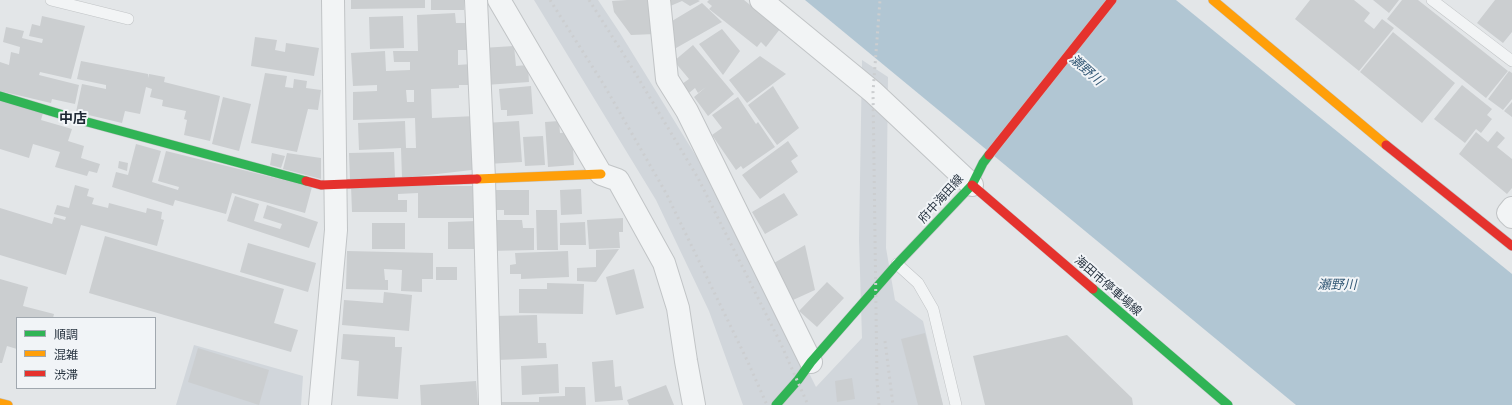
<!DOCTYPE html>
<meta charset="utf-8">
<style>
body{margin:0}
#map{position:relative;width:1512px;height:405px;overflow:hidden;background:#e3e6e8;font-family:Raleway,"Noto Sans JP",sans-serif}
canvas{display:block}
.legend{position:absolute;left:16px;top:317px;width:140px;height:72px;box-sizing:border-box;background:#f1f4f7;border:1px solid #a1a8af;margin:0;padding:5px 7px;list-style:none;font-size:12px;color:#293542}
.legend li{display:flex;align-items:center;gap:8px;height:20px}
.legend b{width:20px;border:1px solid #a1a8af}
</style>
<div id="map">
<canvas width="1512" height="405"></canvas>
<ul class="legend">
<li><b style="height:5px;background:#30b455"></b>順調</li>
<li><b style="height:5px;background:#ff9f0a"></b>混雑</li>
<li><b style="height:5px;background:#e5322d"></b>渋滞</li>
</ul>
</div>
<script>
const context = document.querySelector('canvas').getContext('2d');
context.lineJoin = 'round';
function fillPath(path, color) { context.fillStyle = color; context.fill(path, 'evenodd'); }
const shape = rows => new Path2D(rows.map(r => 'M' + r).join(''));
function strokePath(path, color, width, dash) { context.strokeStyle = color; context.lineWidth = width; context.lineCap = dash ? 'butt' : 'round'; context.setLineDash(dash || []); context.stroke(path); }
function drawText(font, color, halo, rows, align = 'center') {
  context.font = font + ' Raleway,"Noto Sans JP",sans-serif'; context.lineWidth = 4; context.setLineDash([]); context.textBaseline = 'middle'; context.strokeStyle = halo; context.fillStyle = color; for (const [text, x, y, turn = 0] of rows) {
    context.save(); context.translate(x, y); context.rotate((+turn || 0) * Math.PI / 180); context.textAlign = isNaN(turn) ? turn : align; if (halo) context.strokeText(text, 0, 0); context.fillText(text, 0, 0); context.restore();
  }
}
fillPath(shape([
 [534,0,598,0,620,33,696,156,759,273,816,387,862,338,859,240,862,60,888,77,886,248,895,300,923,321,943,405,743,405,709,311,656,200],
 [194,345,303,376,301,405,176,405]
]), '#d1d6db');
fillPath(shape([
 [805,0,1176,0,1512,274,1512,405,1296,405]
]), '#b1c6d3');
fillPath(shape([
 [351,0,425,0,425,8,351,9],
 [431,0,464,0,464,10,431,10],
 [627,0,654,0,655,34,631,35,614,12,612,1],
 [667,0,698,0,700,1,690,6,682,1,668,7],
 [709,0,744,0,780,29,766,47,761,42,757,47,709,9,712,6,707,2],
 [1310,0,1354,0,1370,13,1364,21,1374,29,1382,19,1394,28,1359,71,1295,19],
 [1373,0,1399,0,1389,13],
 [1402,0,1418,0,1508,71,1486,98,1387,19],
 [1495,0,1512,0,1512,32,1503,43,1477,23],
 [702,3,722,22,669,52,667,24],
 [455,13,456,23,470,23,470,50,458,50,458,65,471,64,472,85,459,85,459,88,431,89,432,118,476,116,472,146,472,170,402,178,401,148,359,150,358,123,405,121,406,148,416,148,415,118,353,120,353,92,377,91,377,85,353,86,351,53,385,51,386,71,410,70,410,62,394,62,393,51,418,51,417,15],
 [406,90,414,90,414,102,407,102],
 [42,16,85,26,71,79,40,72,39,75,79,85,75,104,52,99,51,103,0,91,0,62,9,65,11,52,19,54,20,47,3,42,6,27,24,31,22,38,42,43,43,39,29,36,32,24,40,26],
 [403,16,404,48,370,49,369,17],
 [722,29,740,51,723,75,699,44],
 [1393,32,1455,83,1422,123,1360,72],
 [255,37,277,40,275,50,285,52,286,43,319,48,314,76,251,66],
 [693,45,734,94,708,116,694,97,706,87,698,93,695,88,689,93,682,84,689,79,674,61],
 [514,46,516,66,528,65,529,82,485,85,482,48],
 [760,56,786,74,747,103,729,80],
 [81,61,148,74,148,78,149,74,165,77,164,82,220,96,210,141,184,135,187,120,184,119,186,111,162,106,163,100,150,97,152,89,146,87,140,114,125,111,122,123,76,112,82,84,106,89,106,85,77,79],
 [1509,71,1512,73,1512,99,1503,110,1488,99],
 [265,73,287,76,285,87,293,88,294,79,307,81,306,88,321,90,318,110,308,109,297,152,251,143],
 [1462,85,1492,109,1487,115,1492,119,1481,133,1476,129,1465,143,1434,119],
 [531,86,533,114,507,116,507,110,501,110,499,89],
 [773,86,799,128,777,145,748,105],
 [223,97,251,104,239,151,212,144],
 [738,97,756,124,758,122,775,147,743,169,741,166,736,170,712,135,722,128,712,115],
 [0,101,43,113,41,120,72,129,68,141,84,146,81,158,100,164,97,173,89,171,87,176,55,167,60,152,33,144,29,158,0,149],
 [1512,102,1512,117,1504,111],
 [519,121,522,162,487,164,484,123],
 [559,121,560,133,572,132,574,165,548,167,545,122],
 [1497,131,1505,138,1497,147,1512,159,1512,188,1507,194,1459,154,1476,132,1488,142],
 [543,136,545,165,525,166,523,137],
 [788,141,798,156,791,161,798,172,760,199,742,175],
 [136,144,161,151,152,182,178,190,179,187,158,181,166,151,312,187,305,213,232,193,226,214,175,200,173,206,112,187,116,172,128,175],
 [394,152,395,178,350,180,349,153],
 [272,153,285,156,281,168,270,165],
 [287,153,321,158,321,179,283,169],
 [119,161,128,163,127,171,118,168],
 [75,185,89,189,87,196,94,198,92,204,108,208,109,203,146,213,147,208,162,212,161,219,164,220,157,246,81,225,66,275,0,255,0,208,52,224,54,217,65,220,66,217,54,214,57,205,69,208],
 [351,186,475,186,476,218,418,218,418,193,398,194,398,200,407,200,407,212,352,212],
 [581,189,582,214,561,215,560,190],
 [496,190,529,190,529,215,504,215,504,210,496,210],
 [784,193,798,215,765,234,752,212],
 [235,196,259,204,254,221,280,229,282,224,263,218,267,205,318,222,309,248,227,221],
 [536,210,557,210,558,250,537,250],
 [623,218,623,232,619,232,620,248,589,249,587,220],
 [489,220,522,220,523,228,534,228,534,250,489,251],
 [476,221,476,249,448,249,448,222],
 [585,222,586,245,560,245,560,223],
 [372,223,405,223,405,249,372,249],
 [105,236,284,289,274,323,298,330,291,352,89,293],
 [248,243,316,263,308,292,240,272],
 [805,245,815,290,793,300,774,263],
 [619,249,596,282,577,281,577,268,596,267,596,250],
 [347,251,433,253,433,279,422,279,422,292,401,291,402,270,384,269,385,280,388,280,388,290,346,289],
 [568,251,569,277,521,279,521,274,510,274,510,265,516,264,515,253],
 [436,267,457,267,457,280,436,280],
 [634,269,644,308,616,315,606,277],
 [0,279,28,287,23,306,54,314,53,318,17,318,17,349,7,346,2,363,0,363],
 [827,282,844,298,817,327,799,311],
 [547,283,584,284,583,314,519,313,519,289,547,289],
 [384,292,412,295,409,331,342,325,344,300,383,303],
 [537,315,538,343,546,343,547,358,497,360,494,316],
 [925,333,943,405,918,405,901,339],
 [343,334,395,337,395,347,402,347,398,399,357,396,359,361,341,359],
 [1067,335,1132,398,1133,405,985,405,973,356],
 [198,348,269,370,259,405,188,382],
 [613,360,615,387,621,386,623,400,595,402,592,362],
 [558,364,559,393,522,395,521,366],
 [852,378,855,399,837,402,835,381],
 [476,381,478,405,421,405,420,385],
 [666,385,674,405,629,405,627,400],
 [565,387,585,387,586,405,500,405,500,402,539,402,539,397,565,396]
]), '#cbced0');
const lane = shape([
 [51,0,128,19],
 [1432,0,1512,61],
 [897,264,918,283,933,309,956,405]
]);
const street = shape([
 [476,0,484,179,490,405],
 [499,0,601,174,618,180,664,263,678,308,686,361,694,405],
 [659,0,667,79,687,111,811,362],
 [761,0,873,92,972,185],
 [1512,208,1508,213,1512,217],
 [320,405,336,230,333,0]
]);
const fast = shape([
 [0,96,80,120,306,181],
 [1093,289,1228,405],
 [776,405,798,380,811,362,897,264,972,185,983,163,989,155]
]);
const slow = shape([
 [1213,0,1386,145],
 [477,179,601,174],
 [0,403,8,405]
]);
const jam = shape([
 [1386,145,1512,246],
 [989,155,1112,0],
 [306,181,321,185,477,179],
 [972,185,1093,289]
]);
strokePath(lane, '#c1c4c6', 12);
strokePath(street, '#c1c4c6', 24);
strokePath(fast, '#c1c4c6', 10);
strokePath(slow, '#c1c4c6', 10);
strokePath(jam, '#c1c4c6', 10);
strokePath(lane, '#f2f4f5', 11);
strokePath(street, '#f2f4f5', 22);
strokePath(fast, '#30b455', 9);
strokePath(slow, '#ff9f0a', 9);
strokePath(jam, '#e5322d', 9);
strokePath(shape([
 [550,0,604,85,666,193,747,360,767,405],
 [589,0,631,66,698,178,781,344,808,405],
 [885,341,893,405],
 [879,405,877,381,873,92,880,0]
]), '#ccced0', 3, [2, 4]);
drawText('12px', '#293542', '#f1f4f7', [
 ["府中海田線",941,199,-48],
 ["海田市停車場線",1108,286,41]
]);
drawText('italic 13px', '#345976', '#f1f4f7', [
 ["瀬野川",1086,70,41],
 ["瀬野川",1337,285]
]);
drawText('bold 14px', '#1c2632', '#f1f4f7', [
 ["中店",73,119]
]);
</script>
